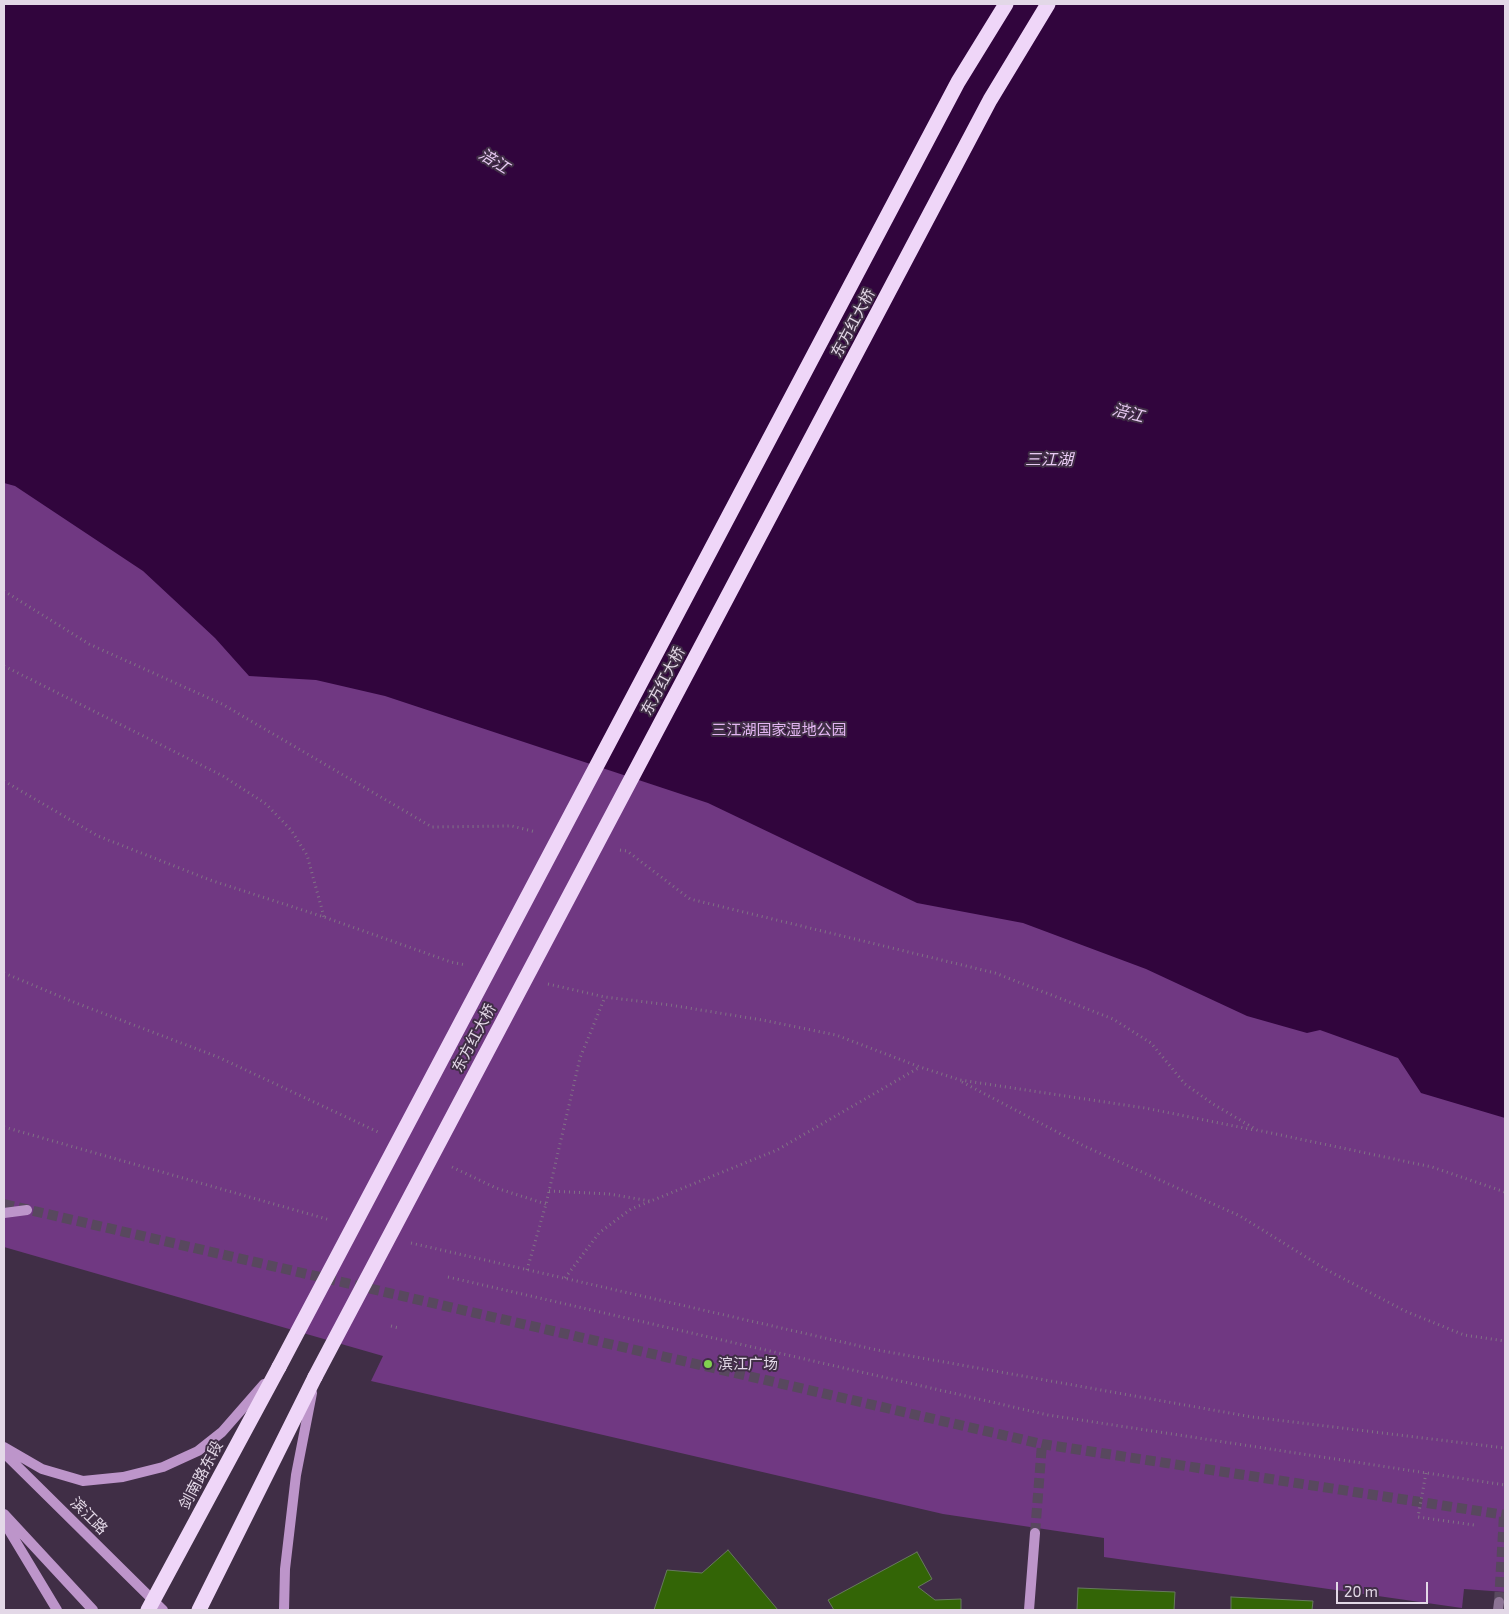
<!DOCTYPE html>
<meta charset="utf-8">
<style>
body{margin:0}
#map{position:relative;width:1509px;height:1614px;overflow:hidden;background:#402e46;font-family:"Exo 2",sans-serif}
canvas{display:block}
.frame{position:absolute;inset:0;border:5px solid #e3d8e7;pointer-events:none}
.scale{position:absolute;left:1336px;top:1582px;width:92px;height:22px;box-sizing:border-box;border:2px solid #e3d8e7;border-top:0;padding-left:6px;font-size:15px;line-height:18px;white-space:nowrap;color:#e3d8e7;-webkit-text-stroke:4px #402e46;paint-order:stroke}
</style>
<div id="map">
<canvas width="1509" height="1614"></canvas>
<div class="frame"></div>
<div class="scale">20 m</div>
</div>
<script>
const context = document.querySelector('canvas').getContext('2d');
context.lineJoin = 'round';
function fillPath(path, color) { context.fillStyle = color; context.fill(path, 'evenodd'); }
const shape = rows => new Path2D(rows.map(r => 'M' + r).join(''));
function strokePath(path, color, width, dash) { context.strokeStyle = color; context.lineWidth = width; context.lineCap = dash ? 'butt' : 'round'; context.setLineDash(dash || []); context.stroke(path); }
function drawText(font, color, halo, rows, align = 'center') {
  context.font = font + ' "Exo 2","Noto Sans SC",sans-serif'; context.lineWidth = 4; context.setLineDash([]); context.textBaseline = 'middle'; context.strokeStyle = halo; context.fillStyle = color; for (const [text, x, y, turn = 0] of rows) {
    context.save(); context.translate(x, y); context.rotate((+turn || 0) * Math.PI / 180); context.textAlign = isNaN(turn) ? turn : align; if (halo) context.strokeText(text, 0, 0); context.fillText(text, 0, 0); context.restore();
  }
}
fillPath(shape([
 [4,4,1505,4,1505,1592,1464,1589,1462,1608,1104,1557,1104,1538,943,1514,371,1381,383,1356,4,1247]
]), '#703882');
fillPath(shape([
 [4,4,1505,4,1505,1118,1421,1093,1398,1058,1320,1030,1307,1033,1247,1016,1146,969,1023,923,917,903,708,803,385,696,316,680,249,676,215,638,143,571,15,486,4,483]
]), '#31053d');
const building = shape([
 [728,1550,778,1610,654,1610,667,1570,702,1573,728,1550],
 [917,1552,932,1579,918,1587,935,1600,961,1599,961,1610,834,1610,828,1600,917,1552],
 [1078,1588,1175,1592,1174,1610,1077,1610,1078,1588],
 [1231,1597,1313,1601,1312,1610,1231,1610,1231,1597]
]);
fillPath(building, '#336506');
strokePath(building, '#67795e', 1);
strokePath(shape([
 [1499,1602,1504,1515]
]), '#58485e', 10, [10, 5]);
strokePath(shape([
 [4,1204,1042,1444,1505,1515],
 [1035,1533,1042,1444]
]), '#58485e', 10, [10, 5]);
strokePath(shape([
 [4,591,89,644,222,704,432,827,512,826,536,832],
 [4,666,223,776,266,804,291,830,307,855,324,917],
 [4,781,98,836,210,880,324,917,451,962,466,965],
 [620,850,627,851,690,899,995,973,1113,1019,1151,1043,1185,1084,1213,1104,1257,1130,1432,1167,1505,1192],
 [4,973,76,1003,218,1057,378,1132],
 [548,984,605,997,670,1005,762,1020,836,1035,920,1067,960,1080,1145,1108,1254,1130],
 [962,1082,1084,1146,1240,1216,1327,1270,1405,1311,1464,1335,1505,1341],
 [4,1127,330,1220],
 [452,1167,496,1188,546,1204],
 [549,1191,609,1194,650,1201],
 [411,1243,877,1350,1252,1417,1505,1448],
 [527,1270,546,1204,580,1058,605,997],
 [448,1277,1048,1415,1505,1485],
 [565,1278,599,1233,631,1209,777,1150,920,1067],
 [391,1326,399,1328],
 [1426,1473,1418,1517,1474,1525]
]), '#817286', 3, [1, 4]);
strokePath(shape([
 [1498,1610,1499,1602]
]), '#8c7395', 10);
strokePath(shape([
 [4,1213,27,1210],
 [4,1447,42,1469,83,1481,123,1477,163,1467,198,1451,222,1432,264,1384],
 [4,1453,163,1610],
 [4,1514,93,1610],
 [4,1522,57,1610],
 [284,1610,285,1569,296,1475,312,1393],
 [1029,1610,1035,1533]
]), '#bd95ca', 10);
strokePath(shape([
 [148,1610,279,1367],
 [199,1610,315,1377]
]), '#efd6f8', 15);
strokePath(shape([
 [279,1367,958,82,1006,4],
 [315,1377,990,100,1048,4]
]), '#efd6f8', 15);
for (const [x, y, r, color] of [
 [708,1364,5,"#81d050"]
]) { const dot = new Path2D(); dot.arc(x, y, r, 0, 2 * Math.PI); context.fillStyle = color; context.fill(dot); strokePath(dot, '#402e46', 2); }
drawText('15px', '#e3d8e7', '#402e46', [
 ["东方红大桥",853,323,-62],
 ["东方红大桥",663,681,-62],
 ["东方红大桥",474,1038,-62],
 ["剑南路东段",201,1475,-62],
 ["滨江路",89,1516,45]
]);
drawText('15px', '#e3b6f2', '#402e46', [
 ["三江湖国家湿地公园",779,730]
]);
drawText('15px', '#e3d8e7', '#402e46', [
 ["滨江广场",718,1364]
], 'left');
drawText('italic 16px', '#e8caf3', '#402e46', [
 ["涪江",494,161,32],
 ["涪江",1128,413,14],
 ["三江湖",1049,460]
]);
</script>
